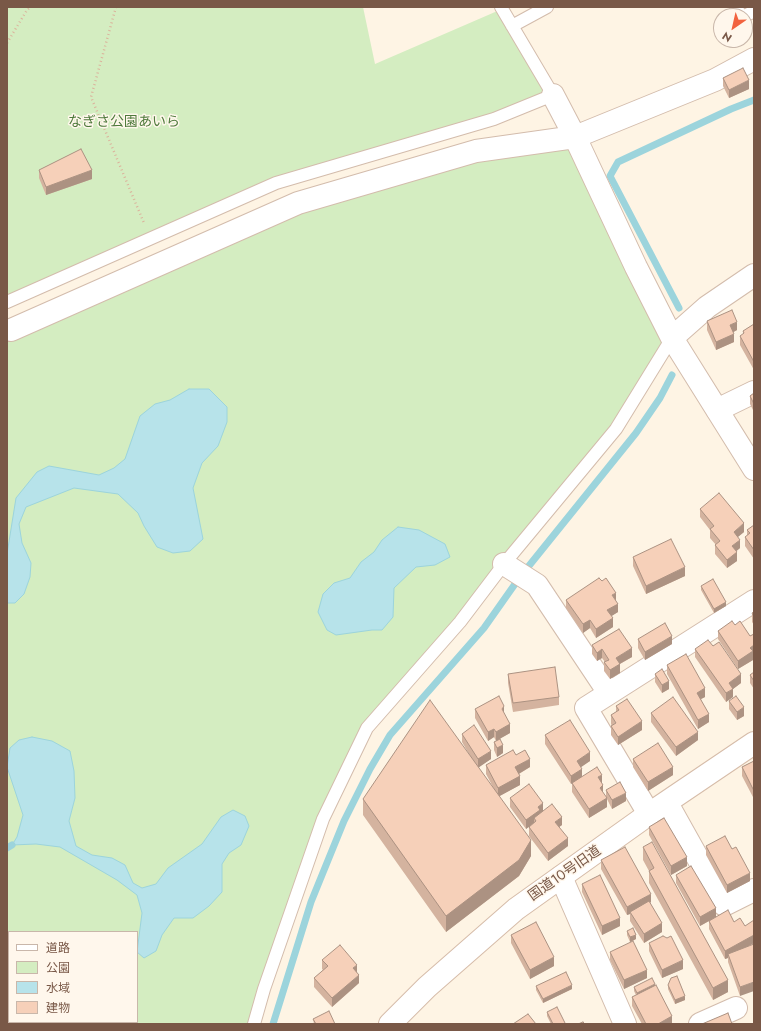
<!DOCTYPE html>
<meta charset="utf-8">
<style>
body{margin:0}
#map{position:relative;width:761px;height:1031px;overflow:hidden;background:#fef4e4;font-family:Jost,"Noto Sans JP",sans-serif}
canvas{display:block}
.frame{position:absolute;inset:0;border:8px solid #795847;pointer-events:none}
.legend{position:absolute;left:8px;top:931px;width:130px;height:92px;box-sizing:border-box;background:#fff7ec;border:1px solid #c9b7aa;margin:0;padding:5px 7px;list-style:none;font-size:12px;color:#795847}
.legend li{display:flex;align-items:center;gap:8px;height:20px}
.legend b{width:20px;border:1px solid #c9b7aa}
.north{position:absolute;left:713px;top:8px;width:40px;height:40px;box-sizing:border-box;background:#fff7ec;border:1px solid #c9b7aa;border-radius:50%;rotate:214deg;font-size:11px;font-weight:700;line-height:16px;text-align:center;color:#795847}
.north::after{content:'';display:block;margin:auto;width:14px;height:18px;background:#f2633f;clip-path:polygon(50% 0,100% 100%,50% 72%,0 100%)}
</style>
<div id="map">
<canvas width="761" height="1031"></canvas>
<div class="frame"></div>
<ul class="legend">
<li><b style="height:5px;background:#fff"></b>道路</li>
<li><b style="height:11px;background:#d4edc1"></b>公園</li>
<li><b style="height:11px;background:#b7e3ea"></b>水域</li>
<li><b style="height:11px;background:#f6d0b9"></b>建物</li>
</ul>
<div class="north">N</div>
</div>
<script>
const context = document.querySelector('canvas').getContext('2d');
context.lineJoin = 'round';
function fillPath(path, color) { context.fillStyle = color; context.fill(path, 'evenodd'); }
const shape = rows => new Path2D(rows.map(r => 'M' + r).join(''));
function strokePath(path, color, width, dash) { context.strokeStyle = color; context.lineWidth = width; context.lineCap = dash ? 'butt' : 'round'; context.setLineDash(dash || []); context.stroke(path); }
function drawText(font, color, halo, rows, align = 'center') {
  context.font = font + ' Jost,"Noto Sans JP",sans-serif'; context.lineWidth = 3; context.setLineDash([]); context.textBaseline = 'middle'; context.strokeStyle = halo; context.fillStyle = color; for (const [text, x, y, turn = 0] of rows) {
    context.save(); context.translate(x, y); context.rotate((+turn || 0) * Math.PI / 180); context.textAlign = isNaN(turn) ? turn : align; if (halo) context.strokeText(text, 0, 0); context.fillText(text, 0, 0); context.restore();
  }
}
fillPath(shape([
 [7,7,363,7,375,64,502,9,553,95,276,183,7,302],
 [575,137,672,338,616,429,367,728,323,819,254,1024,7,1024,7,332,298,203],
 [9,932,137,932,137,1022,9,1022]
]), '#d4edc1');
const water = shape([
 [189,389,209,389,227,407,227,422,218,446,202,463,193,488,203,539,190,551,173,553,157,547,144,526,138,513,118,494,74,488,26,507,19,524,22,543,31,563,30,577,24,594,15,603,7,603,7,554,16,498,37,472,49,466,99,475,114,468,125,459,140,416,155,404,170,400,189,389],
 [398,527,419,530,445,544,450,557,435,565,416,567,394,588,393,617,382,630,372,630,336,635,327,630,318,612,323,594,334,583,350,578,361,562,374,552,382,540,398,527],
 [32,737,52,741,70,751,74,771,75,798,69,821,76,846,92,855,112,858,125,865,133,883,142,888,156,884,168,868,202,844,221,817,233,810,245,816,249,826,241,845,229,853,222,864,222,892,209,906,193,918,174,918,162,935,156,951,144,958,137,952,142,913,137,895,117,880,60,847,36,844,12,845,17,837,23,815,7,767,10,748,19,740,32,737]
]);
fillPath(water, '#b7e3ea');
strokePath(water, '#9cd4dc', 1);
strokePath(shape([
 [679,308,610,176,618,162,731,109,754,100],
 [528,567,636,433,660,398,672,375],
 [7,848,12,845],
 [273,1024,311,902,344,821,370,769,390,735,484,628,515,584]
]), '#9cd4dc', 7);
const lane = shape([
 [736,7,741,16],
 [745,16,754,11],
 [512,26,547,7],
 [7,302,276,183,494,119,553,95,501,7],
 [254,1024,264,989,323,819,367,728,460,622,504,564,616,429,672,338]
]);
const street = shape([
 [553,95,575,137,636,267,672,338,754,469],
 [11,330,298,203,476,151,575,137,715,80,754,59],
 [672,338,707,307,754,275],
 [717,410,754,392],
 [504,564,537,585,609,693],
 [667,803,724,905,754,890],
 [649,814,586,708,754,601],
 [561,877,625,1024],
 [700,1024,736,1008]
]);
const secondary = shape([
 [390,1024,427,987,516,909,649,814,754,743]
]);
strokePath(lane, '#d3bcac', 14);
strokePath(street, '#d3bcac', 24);
strokePath(secondary, '#d6bca9', 24);
strokePath(shape([
 [116,7,91,97,144,223],
 [7,43,27,10,30,7]
]), '#dbb39c', 2.5, [1, 3]);
strokePath(lane, '#fff', 12);
strokePath(street, '#fff', 22);
strokePath(secondary, '#fff', 22);
fillPath(shape([
 [723,78,749,89,729,98,723,86],
 [39,170,92,179,46,195,39,178],
 [707,321,737,330,733,332,734,342,716,350,707,330],
 [754,324,754,370,740,345,740,336,743,334,743,331],
 [754,393,754,412,750,404,750,396],
 [700,509,744,532,738,537,740,548,736,551,737,561,727,568,715,554,715,545,716,545,710,538,710,530,700,517],
 [754,525,754,559,745,546,745,537,747,536,747,530],
 [633,557,685,576,646,594,633,566],
 [701,586,726,606,714,613,701,590],
 [566,600,616,601,618,612,611,616,613,627,596,638,590,628,583,633,566,608],
 [754,612,754,625,752,622,752,613],
 [735,625,750,636,754,634,754,654,753,655,753,660,738,669,718,639,718,631],
 [638,639,672,644,645,660,638,648],
 [592,645,632,657,620,664,620,673,610,679,604,671,604,662,605,662,602,658,597,661,592,654],
 [695,649,741,683,733,689,733,697,726,702,695,657],
 [667,665,705,697,701,699,709,722,698,729,667,674],
 [754,672,754,689,750,683,750,675],
 [508,674,559,697,559,705,513,712,508,683],
 [655,674,669,689,662,693,655,682],
 [729,701,744,716,737,720,729,709],
 [616,706,642,730,618,745,611,735,611,726,612,726,611,724,611,715,616,712],
 [475,709,504,714,510,733,499,739,503,753,497,757,494,750,494,742,496,741,494,737,488,741,475,718],
 [651,713,698,740,676,756,651,722],
 [462,734,491,759,478,767,494,789,486,774,486,765,516,755,530,767,519,774,520,785,499,796,531,856,519,876,446,932,363,815,363,799,470,756,462,742],
 [545,735,590,761,580,767,582,777,602,783,603,793,606,798,606,790,626,801,612,809,607,799,607,807,589,818,572,792,572,783,571,784,545,744],
 [633,759,673,775,648,791,633,767],
 [754,761,754,799,742,776,742,767],
 [510,798,543,812,562,825,559,827,568,846,548,861,529,836,529,827,534,823,526,829,510,807],
 [649,827,687,866,671,875,649,835],
 [706,846,750,881,727,893,706,855],
 [643,847,728,992,713,1000,649,883,649,871,643,860],
 [601,860,651,902,650,903,662,932,644,943,630,921,630,914,627,915,601,869],
 [676,875,716,917,734,922,754,943,749,946,740,996,728,962,728,958,725,959,709,929,709,921,700,926,676,883],
 [582,884,620,926,602,935,582,892],
 [627,931,636,939,630,942,627,935],
 [511,935,554,966,530,979,511,943],
 [649,943,683,969,662,978,649,951],
 [610,952,647,978,624,989,610,960],
 [322,960,359,983,332,1007,314,987,314,978,323,970,322,969],
 [668,985,685,1000,675,1004,668,989],
 [536,986,572,989,543,1003,536,990],
 [655,986,672,1024,642,1024,632,1006,632,997,636,995,634,991,634,987],
 [547,1012,565,1024,551,1024,547,1016],
 [313,1019,335,1024,314,1024]
]), '#d4b39f');
fillPath(shape([
 [749,80,749,89,729,98,729,90],
 [92,170,92,179,46,195,46,187],
 [737,322,737,330,730,334,730,325],
 [734,334,734,342,716,350,716,342],
 [744,523,744,532,734,540,734,532],
 [740,540,740,548,732,555,732,546],
 [737,552,737,561,727,568,727,560],
 [685,567,685,576,646,594,646,586],
 [616,593,616,601,612,595],
 [726,602,726,606,714,613,714,609],
 [618,604,618,612,607,619,607,610],
 [613,618,613,627,596,638,596,629],
 [590,620,590,628,583,633,583,624],
 [672,636,672,644,645,660,645,652],
 [754,645,754,654,753,655,753,660,738,669,738,661,750,648],
 [632,648,632,657,616,666,616,658],
 [602,649,602,658,597,661,597,653],
 [620,664,620,673,610,679,610,670],
 [741,674,741,683,729,692,729,683],
 [669,681,669,689,662,693,662,685],
 [705,688,705,697,697,701,697,693],
 [733,689,733,697,726,702,726,693],
 [504,706,504,714,502,709],
 [744,707,744,716,737,720,737,712],
 [709,714,709,722,698,729,698,720],
 [642,721,642,730,618,745,618,737],
 [510,724,510,733,496,741,496,732],
 [494,729,494,737,488,741,488,732],
 [698,732,698,740,676,756,676,747],
 [503,745,503,753,497,757,497,748],
 [491,751,491,759,478,768,478,759],
 [590,752,590,761,577,770,577,761],
 [530,759,530,767,515,776,515,767],
 [673,767,673,775,648,791,648,782],
 [582,769,582,777,571,784,571,776],
 [602,775,602,783,598,786,598,777],
 [520,776,520,785,498,797,498,788],
 [603,785,603,794,600,788],
 [626,793,626,801,612,809,612,800],
 [607,798,607,807,589,818,589,809],
 [543,803,543,812,534,818,534,823,526,829,526,820,538,807],
 [562,817,562,825,555,830,555,822],
 [568,838,568,846,548,861,548,853],
 [531,840,531,856,519,876,446,932,446,916],
 [687,857,687,866,671,875,671,866],
 [750,873,750,881,727,893,727,885],
 [651,894,651,902,631,913,630,912,630,914,627,915,627,907],
 [716,908,716,917,700,926,700,917],
 [620,918,620,926,602,935,602,926],
 [662,923,662,932,644,943,644,934],
 [636,935,636,939,630,942,630,937],
 [754,935,754,943,729,957,728,954,728,958,725,959,725,951],
 [554,957,554,966,530,979,530,970],
 [683,960,683,969,662,978,662,970],
 [357,965,357,974,353,968],
 [647,970,647,978,624,989,624,980],
 [359,975,359,983,332,1007,332,998],
 [728,980,728,992,713,1000,713,988],
 [754,982,754,991,740,996,740,987],
 [655,984,655,989,637,998,637,993],
 [572,985,572,989,543,1003,543,999],
 [685,996,685,1000,675,1004,675,1000],
 [672,1016,672,1024,658,1024]
]), '#ac9282');
const building = shape([
 [743,68,749,80,729,90,723,78,743,68],
 [81,149,92,170,46,187,39,170,81,149],
 [732,310,737,322,730,325,734,334,716,342,707,321,732,310],
 [754,324,754,362,740,336,744,333,743,331,754,324],
 [754,393,754,404,750,396,754,393],
 [719,493,744,523,734,532,740,540,732,546,737,552,727,560,715,545,720,541,710,529,714,526,700,509,719,493],
 [754,525,754,550,745,537,750,533,747,530,754,525],
 [671,539,685,567,646,586,633,557,671,539],
 [599,578,602,581,606,578,616,593,612,595,618,604,607,610,613,618,596,629,590,620,583,624,566,600,599,578],
 [713,579,726,602,714,609,701,586,713,579],
 [754,612,754,617,752,613,754,612],
 [732,621,735,625,740,621,750,636,754,634,754,645,750,648,753,651,738,661,718,631,732,621],
 [665,623,672,636,645,652,638,639,665,623],
 [619,629,632,648,616,658,620,664,610,670,604,662,609,660,602,649,597,653,592,645,619,629],
 [708,640,713,646,719,642,741,674,729,683,733,689,726,693,695,649,708,640],
 [686,654,705,688,697,693,709,714,698,720,667,665,686,654],
 [555,667,559,697,513,703,508,674,555,667],
 [662,669,669,681,662,685,655,674,662,669],
 [754,672,754,681,750,675,754,672],
 [499,696,504,706,502,709,510,724,496,732,494,729,488,732,475,709,499,696],
 [736,696,744,707,737,712,729,701,736,696],
 [673,697,698,732,676,747,651,713,673,697],
 [627,699,642,721,618,737,611,726,616,723,611,715,619,710,616,706,627,699],
 [430,700,531,840,519,860,446,916,363,799,430,700],
 [570,720,590,752,577,761,582,769,571,776,545,735,570,720],
 [474,725,491,751,478,759,462,734,474,725],
 [500,739,503,745,497,748,494,742,500,739],
 [658,743,673,767,648,782,633,759,658,743],
 [513,750,516,755,525,750,530,759,515,767,520,776,498,788,486,765,513,750],
 [754,761,754,791,742,767,754,761],
 [597,767,602,775,598,777,603,785,600,788,607,798,589,809,572,783,597,767],
 [620,782,626,793,612,800,606,790,620,782],
 [529,784,543,803,538,807,540,810,526,820,510,798,529,784],
 [552,804,562,817,555,822,568,838,548,853,529,827,536,821,534,818,552,804],
 [664,818,687,857,671,866,649,827,664,818],
 [725,836,732,849,736,847,750,873,727,885,706,846,725,836],
 [652,842,728,980,713,988,649,871,654,868,643,847,652,842],
 [625,847,651,894,627,907,601,860,625,847],
 [691,866,716,908,700,917,676,875,691,866],
 [600,875,620,918,602,926,582,884,600,875],
 [649,901,662,923,644,934,630,912,649,901],
 [728,910,734,922,740,918,745,926,754,920,754,935,725,951,709,921,728,910],
 [536,922,554,957,530,970,511,935,536,922],
 [633,928,636,935,630,937,627,931,633,928],
 [663,936,667,938,671,936,683,960,662,970,649,943,663,936],
 [633,941,647,970,624,980,610,952,633,941],
 [754,944,754,982,740,987,728,954,754,944],
 [340,945,357,965,353,968,359,975,332,998,314,978,328,966,322,960,340,945],
 [566,972,572,985,543,999,536,986,566,972],
 [677,976,685,996,675,1000,668,985,671,978,677,976],
 [652,978,655,984,637,993,634,987,652,978],
 [656,985,672,1016,658,1024,646,1024,632,997,656,985],
 [557,1007,565,1023,564,1024,553,1024,547,1012,557,1007],
 [329,1011,335,1024,316,1024,313,1019,329,1011],
 [728,1013,732,1024,702,1024,728,1013],
 [528,1014,536,1024,513,1024,528,1014],
 [583,1022,585,1024,578,1024,583,1022]
]);
fillPath(building, '#f6d0b9');
strokePath(building, '#ac9282', 1);
drawText('14px', '#4f7a3c', '#fff7ec', [
 ["なぎさ公園あいら",124,123]
]);
drawText('14px', '#795847', '#fff7ec', [
 ["国道10号旧道",565,874,-35]
]);
</script>
